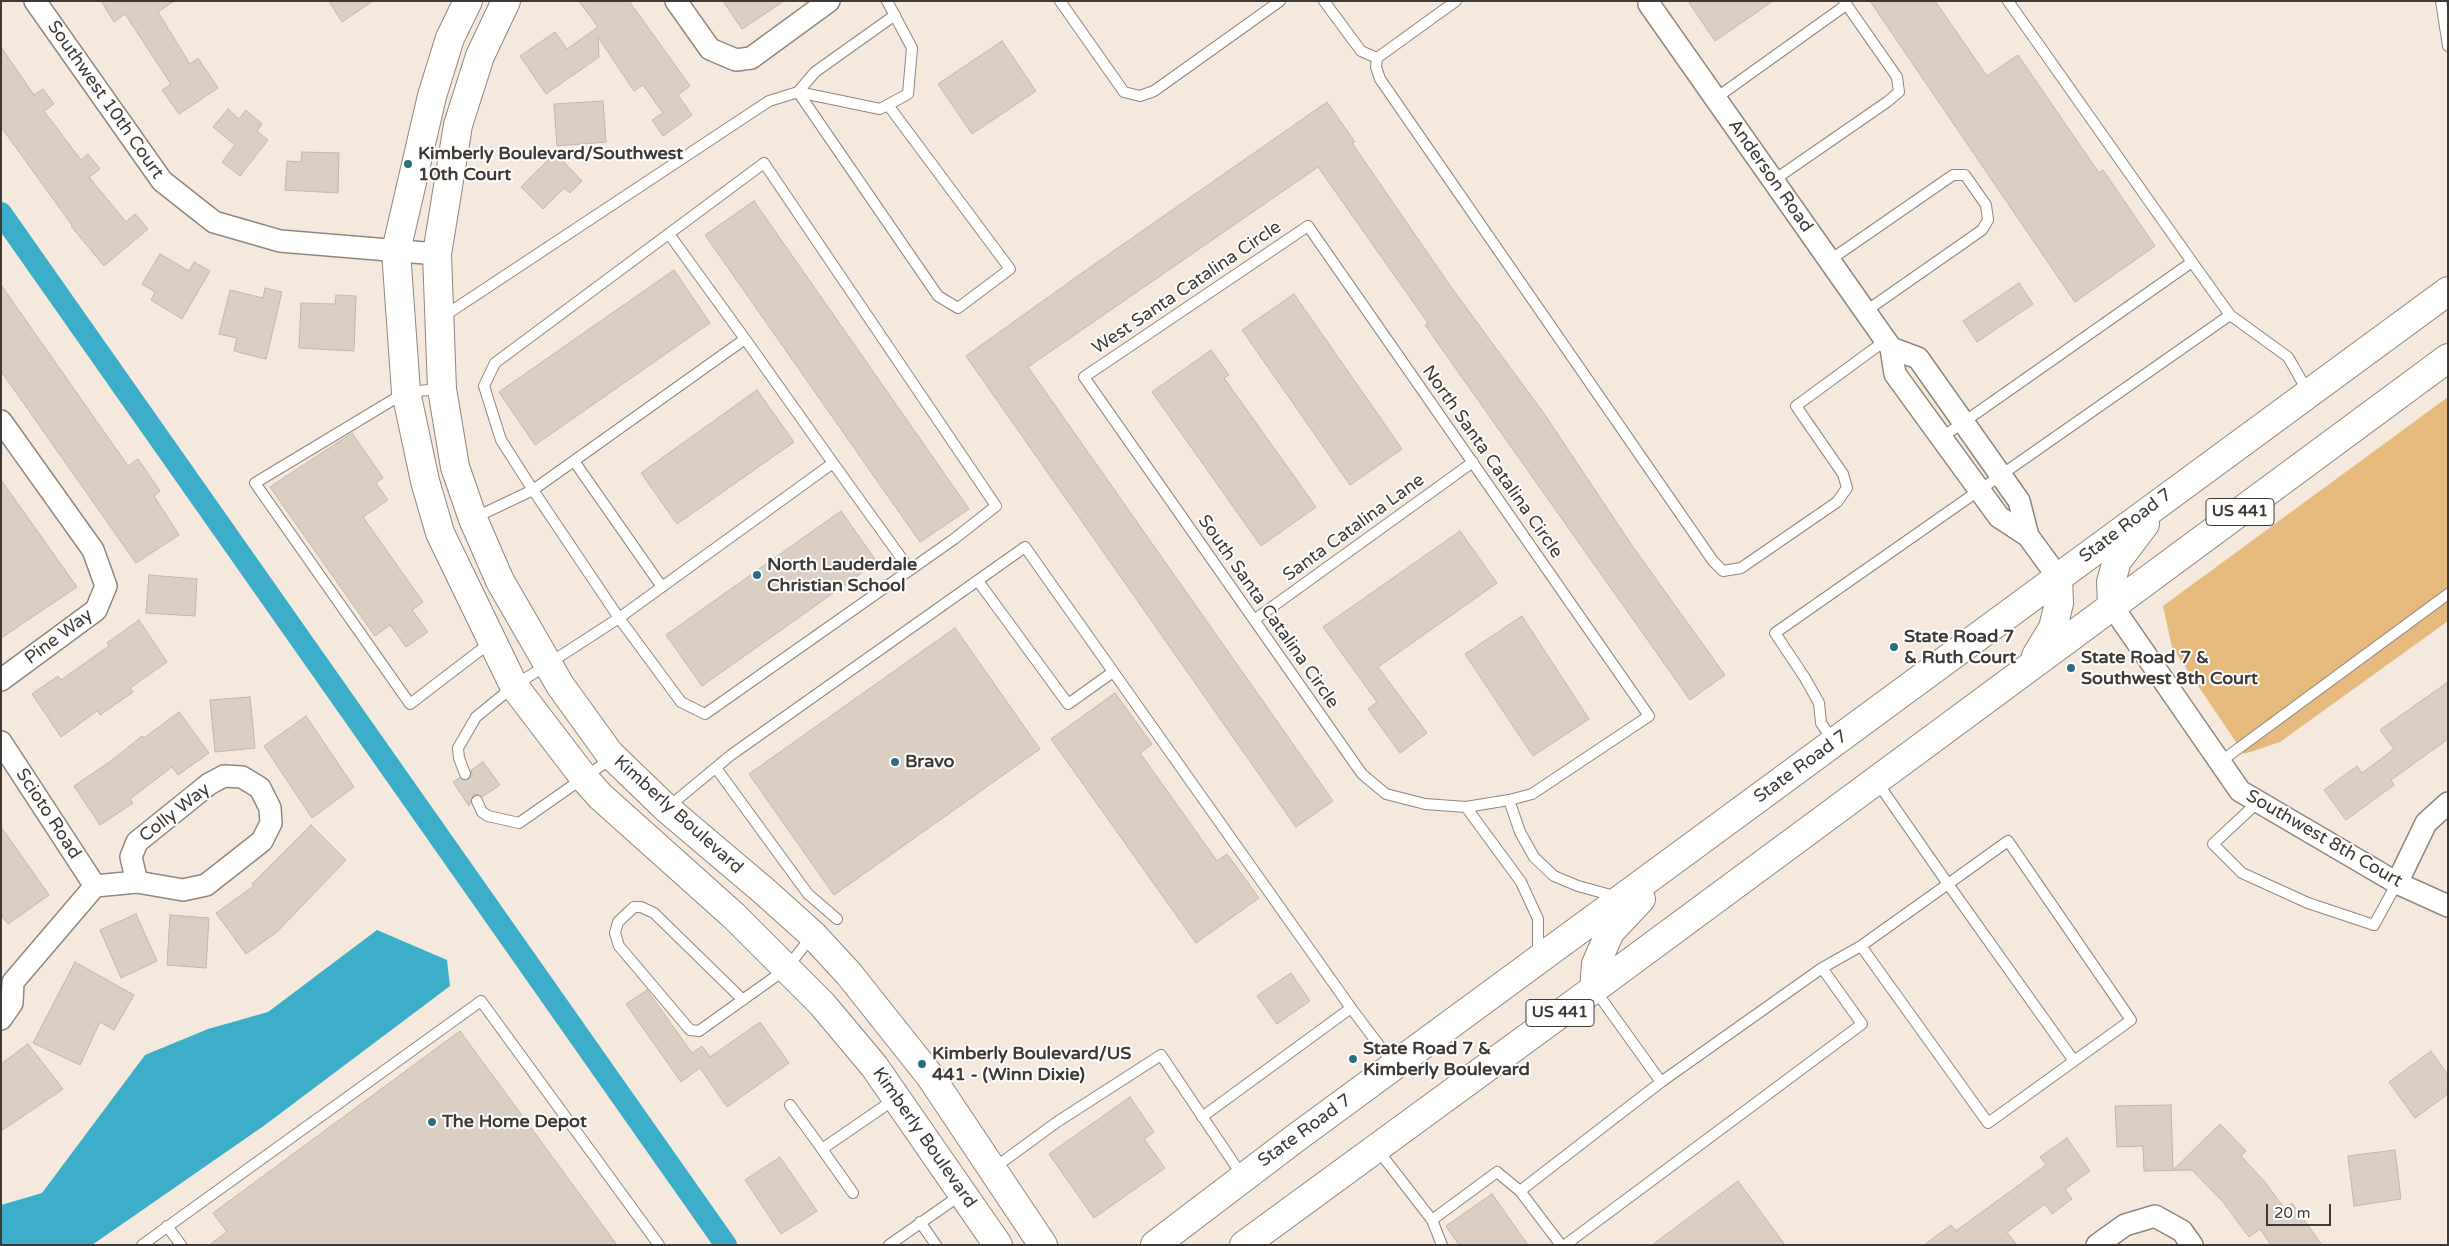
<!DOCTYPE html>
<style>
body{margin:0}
#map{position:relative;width:2449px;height:1246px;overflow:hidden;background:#f4e9dc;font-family:"Varela Round",sans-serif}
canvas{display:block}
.frame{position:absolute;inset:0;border:2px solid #3e3934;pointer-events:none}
.scale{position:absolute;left:2266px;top:1204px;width:65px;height:22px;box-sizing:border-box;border:2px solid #3e3934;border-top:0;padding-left:6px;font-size:15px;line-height:18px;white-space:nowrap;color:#3e3934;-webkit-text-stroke:4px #fff;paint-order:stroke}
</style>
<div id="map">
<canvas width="2449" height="1246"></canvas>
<div class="frame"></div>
<div class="scale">20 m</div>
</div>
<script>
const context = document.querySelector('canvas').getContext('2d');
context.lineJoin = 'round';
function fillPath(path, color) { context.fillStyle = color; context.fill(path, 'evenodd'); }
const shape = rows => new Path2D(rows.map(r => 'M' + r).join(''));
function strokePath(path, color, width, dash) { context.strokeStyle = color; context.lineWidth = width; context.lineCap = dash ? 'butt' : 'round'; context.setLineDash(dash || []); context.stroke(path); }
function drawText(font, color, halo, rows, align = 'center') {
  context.font = font + ' "Varela Round",sans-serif'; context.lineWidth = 4; context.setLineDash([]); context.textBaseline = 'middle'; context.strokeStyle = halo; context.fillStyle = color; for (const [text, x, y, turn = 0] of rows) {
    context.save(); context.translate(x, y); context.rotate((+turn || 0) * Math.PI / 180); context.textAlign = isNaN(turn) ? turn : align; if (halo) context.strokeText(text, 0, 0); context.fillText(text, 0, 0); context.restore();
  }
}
fillPath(shape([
 [2448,397,2448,621,2280,742,2244,754,2172,647,2163,606]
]), '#e6b97d');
fillPath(shape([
 [377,930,447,960,450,986,265,1125,92,1245,1,1245,1,1205,42,1193,145,1055,208,1029,268,1012]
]), '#3caeca');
strokePath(shape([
 [1,213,726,1245]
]), '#3caeca', 22);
const building = shape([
 [101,1,174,1,158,12,190,64,198,58,218,88,179,114,162,90,171,84,125,14,114,22,101,1],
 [329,1,373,1,342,22,329,1],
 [579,1,629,1,690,86,678,95,692,115,663,136,652,120,663,113,643,85,634,91,598,37,599,57,546,94,520,56,555,32,567,49,598,27,579,1],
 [723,1,784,1,742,29,723,1],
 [1688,1,1773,1,1715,41,1688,1],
 [1870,1,1935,1,1987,76,2018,55,2099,173,2103,170,2155,246,2075,302,1870,1],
 [1002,41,1036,91,972,134,938,84,1002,41],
 [1,47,34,95,43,89,54,104,44,111,81,160,88,154,100,169,89,177,126,222,135,214,148,229,104,266,71,226,72,225,1,127,1,47],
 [603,101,606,142,557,146,554,104,603,101],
 [1327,102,1355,142,1352,143,1451,287,1545,415,1633,547,1725,675,1690,700,1425,325,1428,323,1318,167,1028,367,1333,801,1296,827,966,356,1082,273,1327,102],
 [228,109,239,119,246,110,262,124,257,131,268,140,240,176,222,162,235,145,213,127,228,109],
 [302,152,339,153,338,193,285,190,287,161,301,162,302,152],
 [555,153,582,181,570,193,564,188,543,209,521,187,555,153],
 [754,201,969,509,920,542,705,235,754,201],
 [160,254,189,271,194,262,210,271,182,319,151,300,155,292,142,284,160,254],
 [674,270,710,323,535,445,499,392,674,270],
 [2019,283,2033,304,1977,342,1963,321,2019,283],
 [1,285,128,466,138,459,160,491,154,496,179,535,136,563,1,371,1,285],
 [265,288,282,292,266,359,234,351,237,338,219,334,230,290,263,298,265,288],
 [1294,294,1402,449,1350,485,1242,330,1294,294],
 [336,295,356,296,354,351,299,348,301,303,335,304,336,295],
 [1211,350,1229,375,1224,378,1316,507,1261,546,1152,392,1211,350],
 [757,390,794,442,677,524,641,473,757,390],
 [352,433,383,478,376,483,388,500,363,517,423,602,412,610,428,632,406,647,390,625,375,636,270,487,352,433],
 [1,480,77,587,1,638,1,480],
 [841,511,877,562,702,686,666,635,841,511],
 [1460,531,1497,583,1378,667,1427,733,1400,753,1368,709,1377,702,1323,627,1460,531],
 [149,575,197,579,195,616,146,613,149,575],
 [1522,616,1589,719,1533,756,1465,654,1522,616],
 [139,620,167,662,130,688,133,692,100,715,97,711,61,737,32,694,58,676,61,680,109,646,107,643,139,620],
 [955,628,1040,749,834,895,749,774,955,628],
 [2448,682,2448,739,2391,780,2394,785,2346,820,2324,790,2357,766,2362,773,2394,749,2380,730,2448,682],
 [1115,693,1152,744,1140,753,1217,861,1227,854,1259,898,1196,943,1051,739,1115,693],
 [250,697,255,748,215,752,210,700,250,697],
 [179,712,209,753,178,775,172,767,130,799,133,803,100,825,74,786,111,761,142,736,144,738,179,712],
 [306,716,354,787,312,818,264,746,306,716],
 [483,762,500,785,482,797,478,794,474,795,469,806,453,782,459,778,468,780,472,776,471,770,483,762],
 [311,825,346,860,277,932,246,954,216,913,254,886,252,884,311,825],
 [1,827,49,895,8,924,1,915,1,827],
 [136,914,157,961,121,978,100,930,136,914],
 [170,915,209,918,206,968,167,965,170,915],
 [75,962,134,995,114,1030,100,1022,80,1065,33,1043,75,962],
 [1291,973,1310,1001,1277,1024,1257,996,1291,973],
 [647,990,692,1053,702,1046,710,1057,760,1022,789,1063,727,1107,700,1068,681,1082,626,1004,647,990],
 [460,1031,617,1245,209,1245,227,1232,213,1213,460,1031],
 [28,1044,63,1089,1,1131,1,1064,28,1044],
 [2431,1051,2448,1075,2448,1094,2415,1118,2389,1082,2431,1051],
 [1130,1097,1154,1132,1144,1139,1165,1168,1094,1218,1049,1154,1130,1097],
 [2171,1105,2173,1170,2220,1124,2246,1151,2241,1156,2264,1181,2285,1209,2292,1203,2322,1245,2271,1245,2260,1229,2249,1237,2223,1202,2192,1170,2144,1171,2143,1146,2117,1147,2115,1106,2171,1105],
 [2067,1138,2090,1171,2065,1189,2072,1199,2052,1214,2045,1204,2007,1232,2017,1245,1924,1245,1951,1225,1956,1231,2046,1165,2040,1157,2067,1138],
 [2395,1150,2401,1199,2354,1206,2348,1156,2395,1150],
 [780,1157,817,1211,781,1234,745,1180,780,1157],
 [1738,1181,1785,1245,1652,1245,1738,1181],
 [1492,1194,1528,1245,1459,1245,1446,1226,1492,1194]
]);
fillPath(building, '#dacfc2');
strokePath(building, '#c2b7aa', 1);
const lane = shape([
 [1060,1,1124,92,1140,96,1154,91,1280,1],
 [1324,1,1361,51,1377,58],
 [1456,1,1377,58,1376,67,1380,79,1713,561,1723,571,1741,568,1837,502,1847,488,1843,474,1796,406,1886,340],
 [2441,1,2448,46],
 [798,92,938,296,958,308,1010,269,888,105],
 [798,92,815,72,895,15],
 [1716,98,1846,5],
 [1774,180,1887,102,1899,92,1897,77,1844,1],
 [1308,226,1649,716,1532,794,1509,800,1466,807,1425,804,1386,794,1362,774,1084,377,1308,226],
 [669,234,745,339],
 [1830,260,1953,175,1965,175,1986,205,1988,220,1982,230,1866,311],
 [2192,262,2230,315,2288,357,2308,392],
 [441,318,769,101,798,92,880,109,908,94,912,48,887,1],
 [441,389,406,392,255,483,410,704,491,642],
 [1941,438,2192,262,2008,1],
 [574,461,662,587],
 [474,518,533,490,501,440,484,386,495,363,764,163,996,506,954,539,705,714,681,702,619,618,833,463,910,570],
 [978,581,1068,704,1113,672],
 [1254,620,1473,462],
 [1834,742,1821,723,1819,703,1805,678,1775,633,2230,315],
 [2220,762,2448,594],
 [716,768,808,894,837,919],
 [465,774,459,758,458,748,476,717,514,686,619,618,533,490,745,339,833,463],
 [1877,782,1948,884,2074,1061,2131,1020,2008,841,1948,884,1861,946,1988,1123,2074,1061],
 [1509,800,1520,832,1534,857,1554,876,1578,886,1618,897],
 [477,801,482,812,488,816,519,823,612,758],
 [2258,802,2213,844,2242,873,2308,903,2374,925,2397,883],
 [1466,807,1521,882,1538,919,1538,956],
 [667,808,731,755,1025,547,1351,1008,1202,1117],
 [1822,968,1861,946],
 [1595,990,1661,1082],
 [743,1000,654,913,641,907,634,907,618,922,615,933,619,946,690,1030,699,1031,786,969,812,936],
 [1351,1008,1394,1065],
 [790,1105,822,1149],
 [1377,1149,1432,1220,1497,1172,1520,1191],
 [994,1168,1057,1122,1161,1055,1243,1177],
 [853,1193,822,1149,895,1099],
 [1432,1220,1442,1245],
 [920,1222,936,1245],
 [167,1226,181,1245],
 [142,1245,481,1001,659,1245],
 [889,1245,962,1194],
 [1561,1245,1520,1191,1661,1082,1822,968,1862,1024,1565,1245]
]);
const street = shape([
 [35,1,162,181,214,222,280,241,437,254],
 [676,1,710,49,736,60,751,58,829,1],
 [1649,4,1891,348,1895,374,1999,517,2028,536,2058,577],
 [1891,348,1918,358,2019,501,2028,536],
 [1,421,93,550,106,586,96,610,1,680],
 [2112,606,2240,791,2397,883,2448,906],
 [1,742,95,886],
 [2397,883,2426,823,2448,803],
 [1,1019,12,1003,13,982,95,886,137,882,183,890,206,885,262,841,271,823,270,808,260,788,242,777,224,776,209,784,137,842,131,857,137,882],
 [2097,1245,2125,1225,2155,1216,2182,1231,2192,1245]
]);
const secondary = shape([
 [468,1,450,38,432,96,396,251,406,392,425,481,440,533,514,686,585,779,600,796,734,916,822,1004,874,1066,998,1245],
 [506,1,480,56,458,125,437,254,442,389,455,467,473,519,500,581,560,685,609,753,666,808,764,891,813,935,849,974,930,1076,1043,1245]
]);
const primary = shape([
 [2112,606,2111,582,2117,561,2145,524],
 [2036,656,2053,628,2059,603,2058,577],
 [1594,989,1596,964,1610,932,1641,899],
 [1155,1245,1293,1140,2448,291],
 [1244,1245,1594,989,2448,358]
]);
strokePath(lane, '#91877b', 12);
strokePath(street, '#91877b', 24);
strokePath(secondary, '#91877b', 30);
strokePath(primary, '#91877b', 30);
strokePath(lane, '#fff', 10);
strokePath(street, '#fff', 21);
strokePath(secondary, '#fff', 28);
strokePath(primary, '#fff', 28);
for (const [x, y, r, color] of [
 [408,164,5,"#2b6e80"],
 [757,575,5,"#2b6e80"],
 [1894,647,5,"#2b6e80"],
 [2071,668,5,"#2b6e80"],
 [895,762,5,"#2b6e80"],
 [1353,1059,5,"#2b6e80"],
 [922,1064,5,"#2b6e80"],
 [432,1122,5,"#2b6e80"]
]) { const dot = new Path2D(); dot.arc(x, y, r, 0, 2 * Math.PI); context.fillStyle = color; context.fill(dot); strokePath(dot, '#fff', 2); }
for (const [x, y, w] of [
 [2240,512,68],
 [1560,1013,68]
]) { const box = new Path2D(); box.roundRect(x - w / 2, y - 13.5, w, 27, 4); context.fillStyle = '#fff'; context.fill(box); strokePath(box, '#3e3934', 1); }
drawText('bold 16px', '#3e3934', null, [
 ["US 441",2240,512],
 ["US 441",1560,1013]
]);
drawText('18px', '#3e3934', '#fff', [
 ["Southwest 10th Court",105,100,55],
 ["Anderson Road",1770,176,55],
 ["West Santa Catalina Circle",1187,288,-34],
 ["North Santa Catalina Circle",1492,462,55],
 ["State Road 7",2126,526,-37],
 ["Santa Catalina Lane",1354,528,-36],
 ["South Santa Catalina Circle",1268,612,55],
 ["Pine Way",59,637,-37],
 ["State Road 7",1801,767,-36],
 ["Colly Way",175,813,-38],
 ["Scioto Road",48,814,57],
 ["Kimberly Boulevard",678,815,42],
 ["Southwest 8th Court",2324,839,30],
 ["State Road 7",1305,1131,-36],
 ["Kimberly Boulevard",924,1138,55]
]);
drawText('bold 18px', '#3e3934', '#fff', [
 ["Kimberly Boulevard/Southwest",418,154],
 ["10th Court",418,175],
 ["North Lauderdale",767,565],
 ["Christian School",767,586],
 ["State Road 7",1904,637],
 ["& Ruth Court",1904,658],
 ["State Road 7 &",2081,658],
 ["Southwest 8th Court",2081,679],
 ["Bravo",905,762],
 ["State Road 7 &",1363,1049],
 ["Kimberly Boulevard",1363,1070],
 ["Kimberly Boulevard/US",932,1054],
 ["441 - (Winn Dixie)",932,1075],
 ["The Home Depot",442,1122]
], 'left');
</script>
